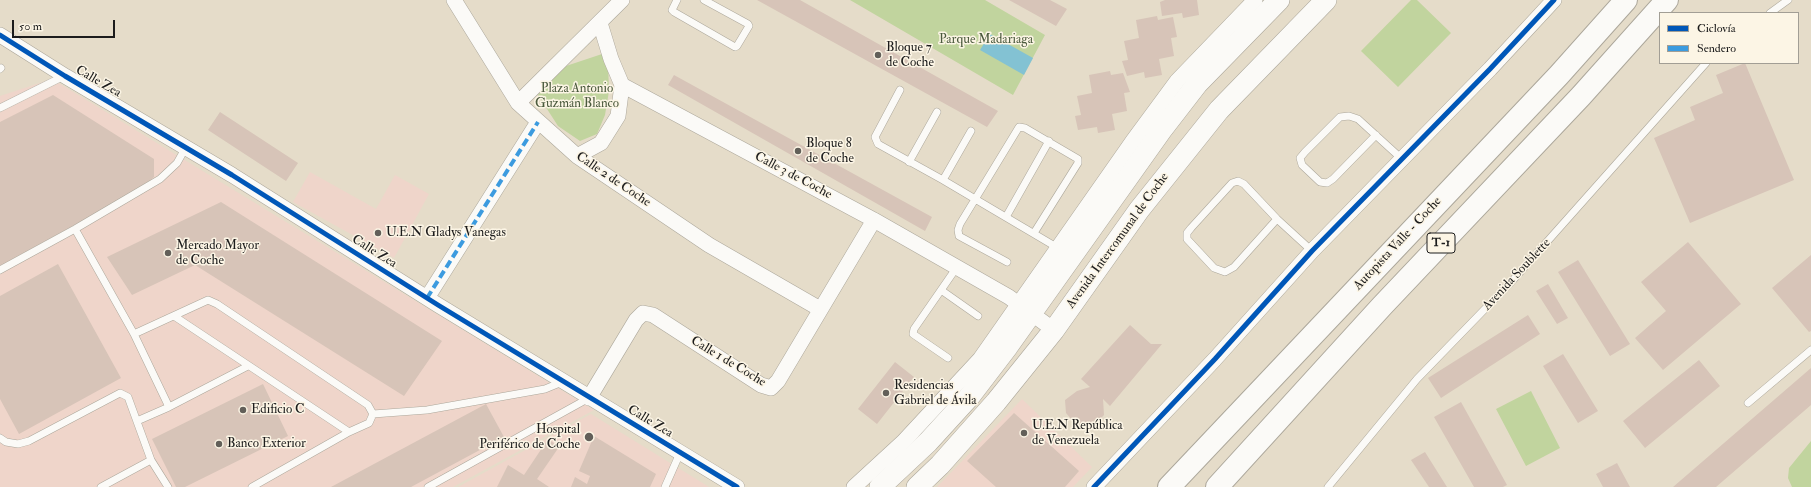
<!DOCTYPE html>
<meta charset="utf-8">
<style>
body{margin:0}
#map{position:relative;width:1811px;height:487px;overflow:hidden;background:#e5dcc9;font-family:"IM FELL Double Pica",serif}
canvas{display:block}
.legend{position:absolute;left:1659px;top:12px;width:140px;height:52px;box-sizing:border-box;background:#fcf5e5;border:1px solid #a29e95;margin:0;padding:5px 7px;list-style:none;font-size:12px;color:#1c1c1c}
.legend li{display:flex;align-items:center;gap:8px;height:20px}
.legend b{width:20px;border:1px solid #a29e95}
.scale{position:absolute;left:12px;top:20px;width:103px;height:18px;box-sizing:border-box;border:2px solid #1c1c1c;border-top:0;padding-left:5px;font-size:12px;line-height:14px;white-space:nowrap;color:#1c1c1c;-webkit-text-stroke:3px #fcf5e5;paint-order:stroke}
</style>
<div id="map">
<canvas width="1811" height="487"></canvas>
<ul class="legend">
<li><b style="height:5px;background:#0057b8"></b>Ciclovía</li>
<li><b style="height:5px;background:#3c9bdf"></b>Sendero</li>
</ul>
<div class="scale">50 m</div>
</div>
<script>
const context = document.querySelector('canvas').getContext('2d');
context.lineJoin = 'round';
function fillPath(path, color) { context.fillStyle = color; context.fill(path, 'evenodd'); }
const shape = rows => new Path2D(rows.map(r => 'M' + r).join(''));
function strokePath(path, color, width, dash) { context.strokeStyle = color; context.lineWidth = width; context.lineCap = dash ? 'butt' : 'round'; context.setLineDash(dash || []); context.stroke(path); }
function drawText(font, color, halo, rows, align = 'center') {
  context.font = font + ' "IM FELL Double Pica",serif'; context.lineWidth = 3; context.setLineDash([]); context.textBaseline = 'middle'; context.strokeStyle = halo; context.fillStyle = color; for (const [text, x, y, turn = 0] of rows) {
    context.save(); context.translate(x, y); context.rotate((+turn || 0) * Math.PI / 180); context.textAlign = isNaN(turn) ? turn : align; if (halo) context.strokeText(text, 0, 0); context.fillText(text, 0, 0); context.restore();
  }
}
fillPath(shape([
 [52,79,594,410,453,487,0,487,0,96],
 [310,172,376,209,395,175,429,194,394,258,293,202],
 [1022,399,1092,467,1073,487,937,487],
 [591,414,709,487,458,487]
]), '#efd5ca');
fillPath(shape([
 [850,0,985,0,1045,35,1013,95],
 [1411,0,1417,0,1451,33,1398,87,1361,51],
 [602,54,608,62,609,91,605,115,597,134,580,141,558,126,538,95,560,68],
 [1531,391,1560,448,1526,466,1496,409],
 [1811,441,1811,487,1792,487,1788,478,1789,468]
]), '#c1d49e');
fillPath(shape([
 [990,34,1033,58,1024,75,980,50]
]), '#83c2d3');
fillPath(shape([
 [757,0,800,0,998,111,987,127],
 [1009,0,1050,0,1067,9,1056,26],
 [1165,0,1197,0,1199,15,1183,18,1182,13,1162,16,1160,2],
 [1157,16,1158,20,1173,17,1177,37,1171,38,1174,56,1159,59,1162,75,1145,78,1144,72,1127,76,1122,61,1128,60,1124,41,1139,38,1136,20],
 [1745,63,1794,180,1690,223,1654,138,1695,120,1690,107,1723,93,1716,75],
 [1110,71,1111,75,1123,73,1130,92,1124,93,1127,111,1112,114,1115,130,1098,133,1097,127,1078,130,1075,116,1081,115,1077,96,1092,93,1089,75],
 [674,75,932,217,925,231,668,85],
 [53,95,154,159,154,177,138,190,0,266,0,122],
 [220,112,298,163,286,181,208,130],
 [221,202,442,341,404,396,195,265,132,295,107,257],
 [1688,242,1741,304,1663,370,1635,338,1666,311,1641,282],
 [1811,255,1811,331,1809,332,1772,288],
 [1578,260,1630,344,1610,356,1558,272],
 [58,264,121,378,19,434,0,399,0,296],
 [1548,284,1568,318,1557,324,1536,291],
 [1528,315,1540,334,1441,398,1428,378],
 [1130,325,1151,344,1162,344,1110,406,1103,399,1104,415,1092,428,1079,428,1066,413,1065,400,1077,391,1090,387,1081,379],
 [1563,354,1598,411,1578,423,1543,366],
 [1699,360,1720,386,1645,448,1623,421],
 [895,362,914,377,877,424,858,409],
 [1811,368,1811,405,1716,487,1673,487],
 [263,384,288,436,185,487,176,487,152,439],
 [1461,402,1507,485,1503,487,1474,487,1434,417],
 [486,404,504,437,411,487,331,487],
 [1014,413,1079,471,1065,487,996,487,967,461],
 [594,436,656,474,650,487,571,487,575,477,587,484,590,476,579,471],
 [548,439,559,447,537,479,549,487,497,487,508,465,524,475],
 [1425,452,1447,487,1429,487,1411,460],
 [1617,463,1630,487,1603,487,1596,474]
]), '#d7c4b8');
const lane = shape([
 [677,0,672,10,674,12,735,47,737,46,749,26,748,24,704,0],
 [1770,13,1788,0],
 [0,69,1,68],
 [900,90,875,137,878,144,943,180,1058,248],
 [0,108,64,76],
 [1376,135,1333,179,1327,183,1320,182,1302,165,1300,158,1305,152,1340,117,1349,116,1358,119,1403,160],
 [909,162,937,112],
 [943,180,971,131],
 [1006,217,1049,141],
 [1277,219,1234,267,1225,272,1214,268,1187,239,1187,233,1191,228,1232,183,1238,181,1244,184,1277,219,1312,251],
 [75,229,134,334,169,407],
 [1007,262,959,236,958,230,960,224,1019,127,1025,128,1078,159,1078,163,1034,233],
 [0,270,75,229,160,179,177,163,186,147],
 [941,290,978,316],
 [174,316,349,432],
 [134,334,208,300,217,304,368,405,373,414],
 [948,358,913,334,914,329,957,267],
 [1748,403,1811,350],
 [137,421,169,407,248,366],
 [0,438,6,442,18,444,29,441,120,393,128,397,151,460,168,487],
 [101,487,151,460],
 [252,487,349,432,369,423,373,414,427,410,545,389,562,382],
 [428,487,589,398],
 [665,487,680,453],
 [1328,487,1417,379,1513,280,1706,63]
]);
const street = shape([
 [454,0,518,103,577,156,709,245,820,309],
 [600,23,611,59,622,85,874,220,1009,297,1054,330],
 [0,35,65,76,232,175,438,305,737,487],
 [518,103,622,0],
 [577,156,601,143,618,116,622,85],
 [427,298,538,122],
 [589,398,636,320,643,313,653,315,761,385,771,388,778,381,874,220],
 [854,487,903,442,980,359,1132,142,1177,81,1255,0],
 [1094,487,1215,359,1312,251,1490,69,1554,0]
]);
const secondary = shape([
 [880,487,928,442,969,397,1008,346,1163,128,1197,84,1279,0],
 [917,487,940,465,996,402,1054,330,1139,210,1219,110,1326,0]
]);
const highway = shape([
 [1169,487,1559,75,1626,0],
 [1217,487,1382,306,1581,96,1667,0]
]);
strokePath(lane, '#aca79b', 8);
strokePath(street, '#aca79b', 16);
strokePath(secondary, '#aca79b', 22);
strokePath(highway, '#aca79b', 24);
strokePath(lane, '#fbfaf7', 7);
strokePath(street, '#fbfaf7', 15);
strokePath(secondary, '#fbfaf7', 21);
strokePath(highway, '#fbfaf7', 22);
strokePath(shape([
 [427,298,538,122]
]), '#3c9bdf', 4, [8, 4]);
strokePath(shape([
 [0,35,65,76,232,175,438,305,737,487],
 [1094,487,1215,359,1312,251,1490,69,1554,0]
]), '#0057b8', 5);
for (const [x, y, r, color] of [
 [878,55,4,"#625f59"],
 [798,151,4,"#625f59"],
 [378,233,4,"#625f59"],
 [168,253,4,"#625f59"],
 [886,393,4,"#625f59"],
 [243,410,4,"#625f59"],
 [1024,433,4,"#625f59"],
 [589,437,5,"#625f59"],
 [219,444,4,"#625f59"]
]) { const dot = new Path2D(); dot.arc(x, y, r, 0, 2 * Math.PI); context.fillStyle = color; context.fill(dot); strokePath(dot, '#fcf5e5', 1.5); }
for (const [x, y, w] of [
 [1441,243,28]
]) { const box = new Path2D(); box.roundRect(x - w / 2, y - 10, w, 20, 3); context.fillStyle = '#fcf5e5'; context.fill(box); strokePath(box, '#1c1c1c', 1); }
drawText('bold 12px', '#1c1c1c', null, [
 ["T-1",1441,243]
]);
drawText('13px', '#4b5a3d', '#fcf5e5', [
 ["Parque Madariaga",986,40],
 ["Plaza Antonio",577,89],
 ["Guzmán Blanco",577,104]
]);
drawText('13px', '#1c1c1c', '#fcf5e5', [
 ["Bloque 7",886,48],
 ["de Coche",886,63],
 ["Bloque 8",806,144],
 ["de Coche",806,159],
 ["U.E.N Gladys Vanegas",386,233],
 ["Mercado Mayor",176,246],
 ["de Coche",176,261],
 ["Residencias",894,386],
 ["Gabriel de Ávila",894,401],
 ["Edificio C",251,410],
 ["U.E.N República",1032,426],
 ["de Venezuela",1032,441],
 ["Hospital",580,430,"right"],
 ["Periférico de Coche",580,445,"right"],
 ["Banco Exterior",227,444]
], 'left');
drawText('13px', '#1c1c1c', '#fcf5e5', [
 ["Calle Zea",98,82,30],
 ["Calle 3 de Coche",793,176,28],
 ["Calle 2 de Coche",613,180,34],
 ["Avenida Intercomunal de Coche",1118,241,-54],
 ["Autopista Valle - Coche",1398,244,-47],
 ["Calle Zea",374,252,32],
 ["Avenida Soublette",1517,275,-47],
 ["Calle 1 de Coche",728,362,31],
 ["Calle Zea",650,422,31]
]);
</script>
